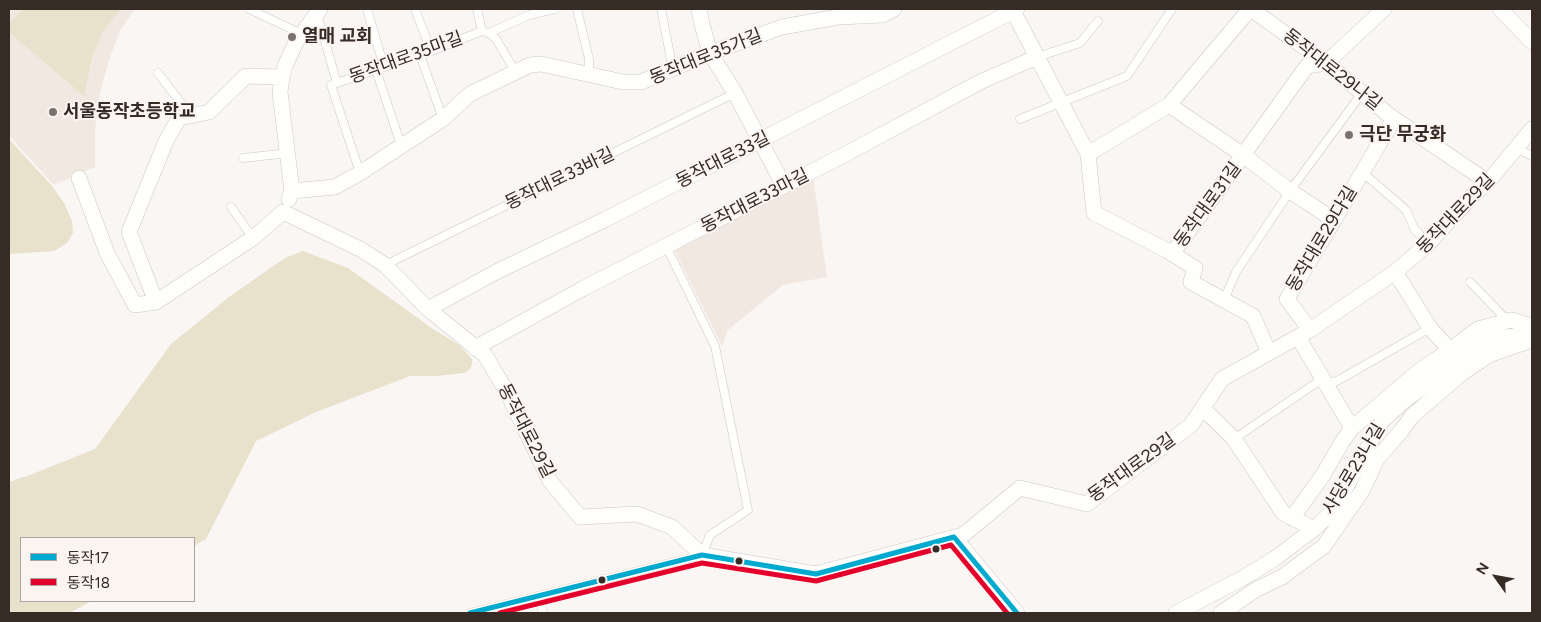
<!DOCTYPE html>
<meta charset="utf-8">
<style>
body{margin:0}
#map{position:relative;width:1541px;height:622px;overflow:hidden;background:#f9f6f4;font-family:Figtree,"Noto Sans KR",sans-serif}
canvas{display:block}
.frame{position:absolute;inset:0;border:10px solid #362b25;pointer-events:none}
.legend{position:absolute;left:20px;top:537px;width:175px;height:65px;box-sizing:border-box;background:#fbf5f2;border:1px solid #aca4a0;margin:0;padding:6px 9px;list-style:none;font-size:15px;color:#362b25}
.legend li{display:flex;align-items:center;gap:10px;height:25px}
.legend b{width:25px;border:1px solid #aca4a0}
.north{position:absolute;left:1471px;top:552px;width:50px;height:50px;-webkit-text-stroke:4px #fbf5f2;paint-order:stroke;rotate:302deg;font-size:14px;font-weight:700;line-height:20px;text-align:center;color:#362b25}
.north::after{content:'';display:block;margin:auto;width:18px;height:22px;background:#362b25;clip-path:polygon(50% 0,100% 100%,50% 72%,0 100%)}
</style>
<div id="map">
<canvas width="1541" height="622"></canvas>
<div class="frame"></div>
<ul class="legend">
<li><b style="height:6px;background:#00a9ce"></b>동작17</li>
<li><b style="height:6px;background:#e4002b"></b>동작18</li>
</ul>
<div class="north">N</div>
</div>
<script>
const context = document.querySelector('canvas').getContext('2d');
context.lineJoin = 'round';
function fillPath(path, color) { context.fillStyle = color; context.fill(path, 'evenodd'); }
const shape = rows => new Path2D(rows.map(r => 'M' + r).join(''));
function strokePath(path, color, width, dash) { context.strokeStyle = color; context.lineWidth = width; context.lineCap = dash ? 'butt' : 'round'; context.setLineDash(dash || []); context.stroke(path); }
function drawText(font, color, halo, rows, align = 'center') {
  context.font = font + ' Figtree,"Noto Sans KR",sans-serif'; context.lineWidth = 4; context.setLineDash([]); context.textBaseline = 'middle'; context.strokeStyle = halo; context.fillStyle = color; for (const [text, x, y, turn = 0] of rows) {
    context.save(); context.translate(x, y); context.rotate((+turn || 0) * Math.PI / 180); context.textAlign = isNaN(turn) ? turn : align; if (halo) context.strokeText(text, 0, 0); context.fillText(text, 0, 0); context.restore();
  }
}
fillPath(shape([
 [9,9,135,9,120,31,109,60,100,93,95,130,95,167,54,185,9,136],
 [813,176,827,277,783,285,728,330,722,346,674,249]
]), '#f2e8e2');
fillPath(shape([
 [23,9,121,9,102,32,92,58,84,96,9,32,9,24],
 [9,139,52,186,64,203,72,221,73,233,67,243,54,251,9,254],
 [303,251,348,268,433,329,459,345,472,359,472,364,470,369,464,373,437,376,410,376,316,412,256,441,206,539,194,546,194,538,21,538,21,601,92,601,69,613,9,613,9,482,30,475,95,449,171,344,229,297,285,258]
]), '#e8e1cb');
const service = shape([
 [249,9,302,34],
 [367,9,384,67],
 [415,9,431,51],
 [477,9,482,31,489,33,496,39,515,71],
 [577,9,589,59,589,73],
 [661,9,673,70],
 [317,14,337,83],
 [489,33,529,15,554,9],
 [420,55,443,119],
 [1037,57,1080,43,1098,21],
 [376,70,401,145],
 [158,73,190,115],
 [1020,119,1127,76,1172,9],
 [1517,148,1532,156],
 [243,158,289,153],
 [1362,172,1406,210,1415,230,1429,243],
 [360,173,331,85,431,51,482,31],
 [231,207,253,238],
 [385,265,735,93],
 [1470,282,1505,318,1509,319],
 [1224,300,1236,272,1290,191,1362,93],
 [1234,439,1319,381,1325,383,1337,381,1430,328],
 [539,597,543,613],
 [470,613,702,555,710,535,748,510,715,346,666,246]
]);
const minor = shape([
 [699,9,702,24,710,53,735,93,784,186],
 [1251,9,1326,63,1390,116,1488,182],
 [1500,9,1532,42],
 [1013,11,1088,154,1094,213,1168,251,1195,268,1191,282,1253,316,1269,353],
 [1169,105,1243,155,1290,191,1334,220],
 [1088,154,1169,105,1250,9],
 [79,178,107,253,135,305,156,302,253,238,283,212,360,249,385,265,428,309,485,355,508,394,550,481,580,517,637,514,672,527,702,555,816,574,963,535,1020,488,1087,504,1191,425,1222,379,1310,330,1395,272,1429,243,1472,196,1488,182,1532,129],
 [292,191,335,187,360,173,443,119,470,94,530,65,541,64,623,82,641,82,710,53,782,27,838,17,883,15,894,9],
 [289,199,292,191,280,92,282,77,285,66,296,42,320,9],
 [1172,254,1307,66,1326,63,1384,9],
 [1395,272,1430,328,1450,350,1478,329,1511,320,1532,326],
 [156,302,129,232,166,141,179,118,209,112,246,76,282,77],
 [428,309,496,272,604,220,1017,9],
 [1310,330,1287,299,1394,119],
 [475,348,584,288,844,155,980,82,1037,57],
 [1202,409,1214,419,1234,439,1283,513,1314,529],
 [1352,428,1419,371,1450,350],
 [1292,518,1323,475,1342,442,1352,428,1298,337],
 [954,537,1017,613],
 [1176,613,1241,579,1274,559,1314,529,1333,511,1382,421,1404,401,1460,359,1489,339,1532,334],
 [1221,613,1257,589,1282,577,1324,546,1362,491,1377,459,1402,430,1412,416,1462,373,1489,355,1532,340]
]);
strokePath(service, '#cec7c4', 9);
strokePath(minor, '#cec7c4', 16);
strokePath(service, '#fefefd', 8);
strokePath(minor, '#fefefd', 15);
strokePath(shape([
 [470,613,702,555,816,574,954,537,1017,613]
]), '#00a9ce', 5);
strokePath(shape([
 [500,613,702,563,816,581,951,545,1007,613]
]), '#e4002b', 5);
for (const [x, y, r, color] of [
 [292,37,5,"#7a726d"],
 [53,112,5,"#7a726d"],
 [1349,135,5,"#7a726d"],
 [936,549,4.5,"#362b25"],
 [739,561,4.5,"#362b25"],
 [602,580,4.5,"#362b25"]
]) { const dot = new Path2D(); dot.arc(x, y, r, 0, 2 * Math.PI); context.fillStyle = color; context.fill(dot); strokePath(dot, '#fbf5f2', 2); }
drawText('bold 18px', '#362b25', '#fbf5f2', [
 ["열매 교회",302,37],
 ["서울동작초등학교",63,112],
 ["극단 무궁화",1359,135]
], 'left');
drawText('18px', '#362b25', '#fbf5f2', [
 ["동작대로35가길",706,57,-22],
 ["동작대로35마길",406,58,-20],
 ["동작대로29나길",1332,70,38],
 ["동작대로33길",723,160,-27],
 ["동작대로33바길",560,179,-26],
 ["동작대로33마길",755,201,-27],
 ["동작대로31길",1208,205,-54],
 ["동작대로29길",1456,214,-46],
 ["동작대로29다길",1322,239,-59],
 ["동작대로29길",526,431,63],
 ["동작대로29길",1132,468,-36],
 ["사당로23나길",1354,469,-59]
]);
</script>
